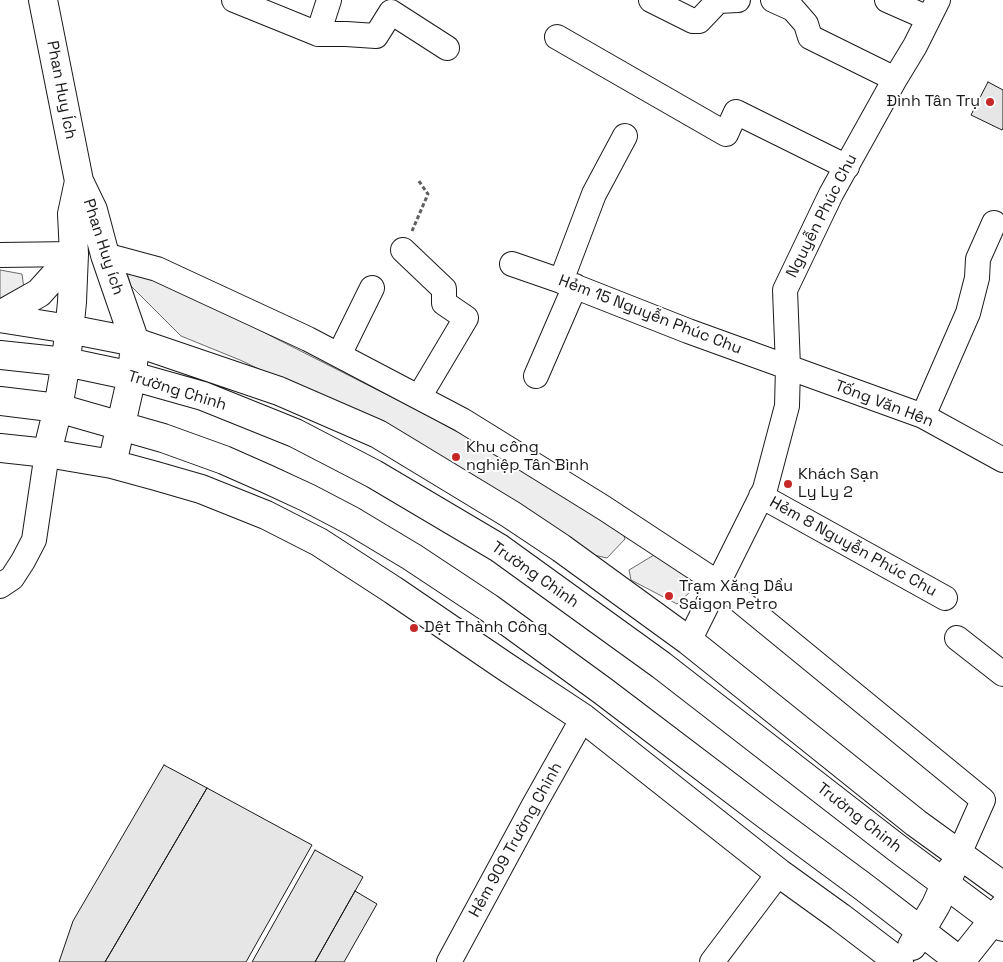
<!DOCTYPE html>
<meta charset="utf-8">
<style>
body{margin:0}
canvas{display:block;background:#fff}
</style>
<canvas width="1003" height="962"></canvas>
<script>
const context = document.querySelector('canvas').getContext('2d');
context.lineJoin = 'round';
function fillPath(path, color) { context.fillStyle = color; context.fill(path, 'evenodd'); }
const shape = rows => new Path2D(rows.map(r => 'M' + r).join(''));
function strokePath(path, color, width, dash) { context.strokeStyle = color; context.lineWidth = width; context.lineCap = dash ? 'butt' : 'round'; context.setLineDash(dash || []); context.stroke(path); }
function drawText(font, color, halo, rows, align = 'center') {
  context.font = font + ' "Space Grotesk",sans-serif'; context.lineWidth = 4; context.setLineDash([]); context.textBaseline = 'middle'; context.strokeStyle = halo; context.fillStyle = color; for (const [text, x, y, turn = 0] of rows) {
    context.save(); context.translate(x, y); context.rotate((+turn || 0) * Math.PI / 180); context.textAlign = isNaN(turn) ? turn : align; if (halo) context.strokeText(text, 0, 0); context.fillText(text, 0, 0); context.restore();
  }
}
const built = shape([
 [125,266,171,284,273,337,421,412,511,461,621,527,625,539,607,558,589,554,320,398,240,360,181,336,131,286,125,266],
 [0,270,22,274,24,289,0,305,0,270],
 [654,555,692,577,691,591,677,604,631,580,629,570,654,555]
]);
fillPath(built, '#ededed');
strokePath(built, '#6a6a6a', 1);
const building = shape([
 [988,82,1003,90,1003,128,1002,130,971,115,988,82],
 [164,765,207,788,105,962,59,962,73,921,164,765],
 [207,788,312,845,246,962,105,962,207,788],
 [315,850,363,877,315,962,252,962,315,850],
 [355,891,377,904,344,962,315,962,355,891]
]);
fillPath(building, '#e6e6e6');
strokePath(building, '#1a1a1a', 1);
const minor = shape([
 [234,0,318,34,346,34,376,36,391,12,447,48],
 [651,0,693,21,699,21,718,1,738,0],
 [773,0,793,9,806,24,810,37,895,79],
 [887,0,928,18],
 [318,34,329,0],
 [557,37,726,134,736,112,847,167],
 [403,250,444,289,444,303,466,318,419,397],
 [0,255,74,254],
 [105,255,157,269,308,339,462,420,604,508,718,583,983,800,959,854],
 [512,264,561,281,688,331,923,416,1003,460],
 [561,281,594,194,625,136],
 [339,355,372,288],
 [536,376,575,286],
 [923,416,968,313,977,278,978,259,994,223],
 [761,496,945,598],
 [0,586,12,578,23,561,34,540,47,453],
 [957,638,1003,674],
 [689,641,765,489,787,406,788,367,785,290,831,194,895,79,915,46,938,0],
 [449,962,534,805,583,718],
 [712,962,779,873]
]);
const major = shape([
 [43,0,79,181,93,210,105,255,135,342,132,376,112,464],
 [0,315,39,293,74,254],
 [0,318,69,329,135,342,279,391,378,434,510,514,561,548,689,641,916,823,1003,886],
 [0,355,66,362,132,376,203,396,295,433,374,474,499,548,661,665,897,848,1003,927],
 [0,401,58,408,163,438,224,460,267,479,308,498,352,521,412,557,489,608,603,691,765,814,865,888,961,962],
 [0,448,47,453,112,464,156,476,201,489,266,515,319,542,393,590,503,665,583,718,779,873,840,917,899,962],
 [47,453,58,408,66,362,72,302,74,254,72,214,79,181],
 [912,946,936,905,952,869],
 [960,962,1003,908]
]);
strokePath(minor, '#1a1a1a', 26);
strokePath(major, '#1a1a1a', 30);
strokePath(shape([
 [412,231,428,194,418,180]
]), '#5f5f5f', 3, [4, 2.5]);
strokePath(minor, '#fff', 24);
strokePath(major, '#fff', 28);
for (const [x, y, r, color] of [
 [990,102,5,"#c62828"],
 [456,457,5,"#c62828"],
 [788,484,5,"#c62828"],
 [669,596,5,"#c62828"],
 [414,628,5,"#c62828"]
]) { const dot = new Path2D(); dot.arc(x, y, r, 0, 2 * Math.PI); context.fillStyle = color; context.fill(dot); strokePath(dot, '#fff', 2); }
drawText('16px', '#1a1a1a', '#fff', [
 ["Phan Huy Ích",61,90,79],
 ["Nguyễn Phúc Chu",822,216,-63],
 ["Phan Huy ích",103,247,72],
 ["Hẻm 15 Nguyễn Phúc Chu",650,315,21],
 ["Trường Chinh",177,391,17],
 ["Tống Văn Hên",884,404,21],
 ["Hẻm 8 Nguyễn Phúc Chu",853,547,29],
 ["Trường Chinh",535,575,35],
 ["Trường Chinh",859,818,38],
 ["Hẻm 909 Trường Chinh",516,840,-61]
]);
drawText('16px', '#1a1a1a', '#fff', [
 ["Đình Tân Trụ",980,102,"right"],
 ["Khu công",466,448],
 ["nghiệp Tân Bình",466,466],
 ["Khách Sạn",798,475],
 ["Ly Ly 2",798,493],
 ["Trạm Xăng Dầu",679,587],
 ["Saigon Petro",679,605],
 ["Dệt Thành Công",424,628]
], 'left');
</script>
